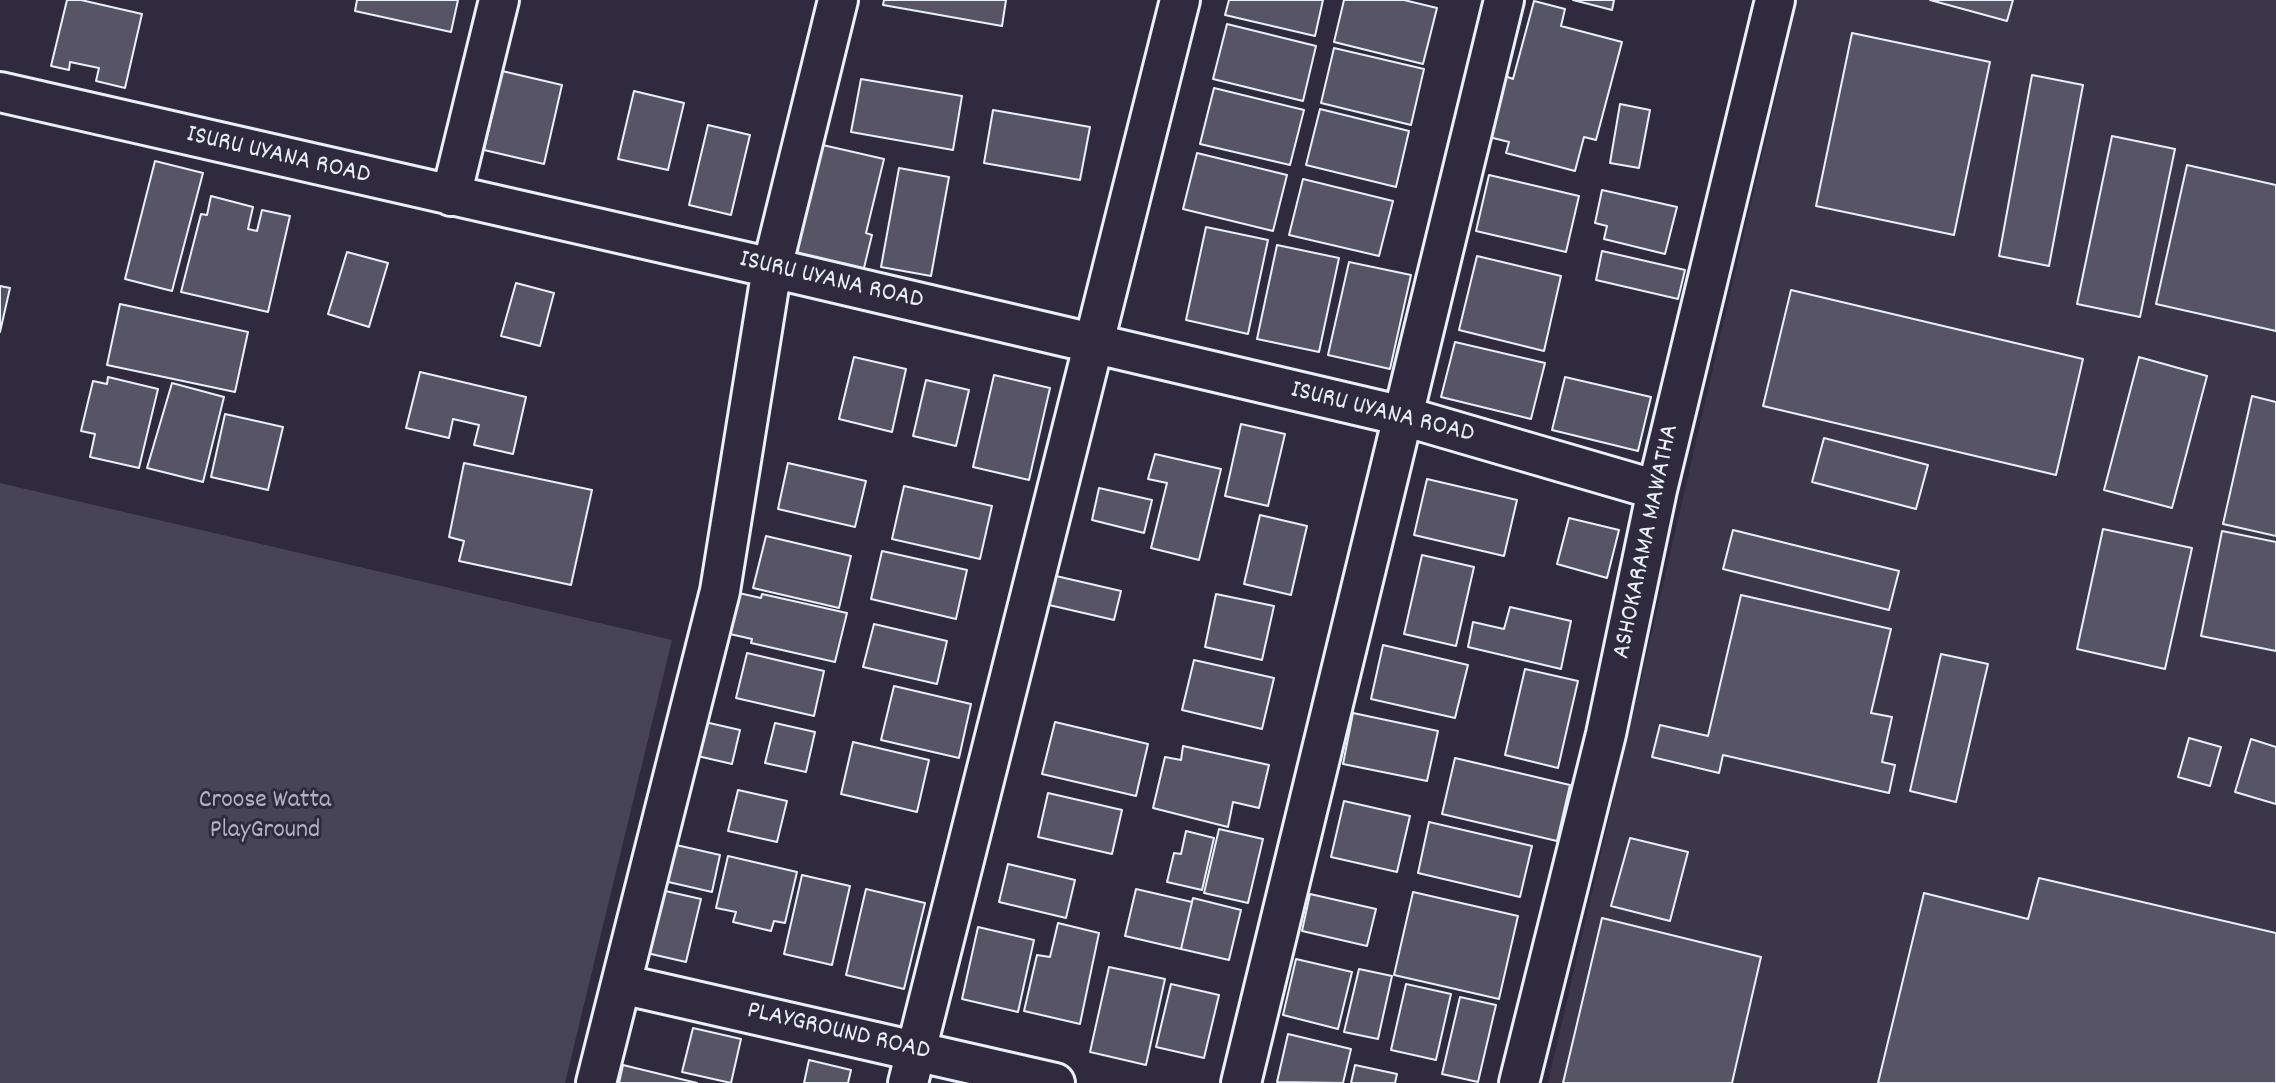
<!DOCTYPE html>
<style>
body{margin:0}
canvas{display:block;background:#2f2a3d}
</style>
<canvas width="2276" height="1083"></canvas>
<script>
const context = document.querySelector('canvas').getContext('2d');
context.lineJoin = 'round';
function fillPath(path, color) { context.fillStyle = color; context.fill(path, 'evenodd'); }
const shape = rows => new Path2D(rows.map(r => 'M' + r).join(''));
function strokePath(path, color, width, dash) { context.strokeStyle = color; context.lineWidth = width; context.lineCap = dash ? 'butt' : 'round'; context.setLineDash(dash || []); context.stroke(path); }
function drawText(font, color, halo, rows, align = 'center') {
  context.font = font + ' Dekko,sans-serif'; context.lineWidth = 6; context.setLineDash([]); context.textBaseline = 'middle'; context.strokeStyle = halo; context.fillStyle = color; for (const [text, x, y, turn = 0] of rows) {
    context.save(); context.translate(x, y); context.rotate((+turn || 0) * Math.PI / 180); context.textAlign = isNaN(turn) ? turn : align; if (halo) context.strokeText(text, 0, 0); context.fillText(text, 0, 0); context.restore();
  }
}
fillPath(shape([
 [1798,0,2276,0,2276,1083,1548,1083]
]), '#3b3749');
fillPath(shape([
 [0,483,672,640,565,1083,0,1083]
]), '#464455');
const building = shape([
 [67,0,81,0,142,14,125,88,96,81,99,68,70,62,69,70,51,66,67,0],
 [357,0,458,0,451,32,355,11,357,0],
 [884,0,1006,0,1002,26,883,5,884,0],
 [1229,0,1323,0,1315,36,1225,15,1229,0],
 [1344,0,1404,0,1437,8,1423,64,1334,42,1344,0],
 [1573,0,1614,0,1612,10,1573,0],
 [1930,0,2013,0,2007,21,1930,0],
 [1534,1,1565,9,1561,26,1622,42,1596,140,1584,137,1575,171,1506,153,1509,142,1489,137,1505,76,1513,79,1534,1],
 [1227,24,1316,46,1303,101,1213,79,1227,24],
 [1852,33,1990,62,1954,235,1816,206,1852,33],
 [1334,48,1424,69,1411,125,1321,103,1334,48],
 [502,71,562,85,544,164,484,150,502,71],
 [2032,75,2083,85,2049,266,1999,256,2032,75],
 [861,79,962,96,953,150,851,132,861,79],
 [1214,88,1304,110,1290,165,1200,144,1214,88],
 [634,91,684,103,668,170,618,159,634,91],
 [1620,104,1650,110,1639,168,1610,163,1620,104],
 [1320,109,1409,131,1396,187,1306,165,1320,109],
 [993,110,1090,127,1080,180,984,163,993,110],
 [708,125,750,135,731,215,689,205,708,125],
 [2112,136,2175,149,2140,317,2077,304,2112,136],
 [814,143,884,159,866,233,872,235,862,276,783,258,814,143],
 [1197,153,1287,175,1273,231,1183,209,1197,153],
 [155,161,203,173,172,291,125,279,155,161],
 [2187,165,2276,185,2276,331,2156,304,2187,165],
 [899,168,949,177,931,276,881,267,899,168],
 [1489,175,1579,196,1566,252,1476,231,1489,175],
 [1303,179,1393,201,1379,256,1289,235,1303,179],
 [1602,190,1677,207,1665,254,1604,239,1607,226,1595,223,1602,190],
 [211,196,253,207,248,229,257,231,262,210,290,216,268,312,181,292,201,214,207,215,211,196],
 [1206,227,1268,240,1248,334,1186,320,1206,227],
 [1277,245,1339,258,1319,352,1257,339,1277,245],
 [1602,251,1685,270,1678,299,1596,280,1602,251],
 [347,252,388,263,369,327,328,314,347,252],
 [1477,256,1561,276,1544,351,1459,330,1477,256],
 [1349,262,1411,275,1390,369,1328,355,1349,262],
 [516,283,554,293,540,346,501,336,516,283],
 [0,286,10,288,0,332,0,286],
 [1791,290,2083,359,2056,475,1763,406,1791,290],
 [120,304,248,332,235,392,107,365,120,304],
 [1455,342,1545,363,1531,419,1441,397,1455,342],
 [854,357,906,369,892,432,839,419,854,357],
 [2139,357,2207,376,2172,508,2104,490,2139,357],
 [420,372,526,397,513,454,474,445,479,425,453,419,449,438,406,428,420,372],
 [994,375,1050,388,1029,480,973,467,994,375],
 [108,377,158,389,139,468,90,457,95,434,81,431,93,381,107,384,108,377],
 [1565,377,1651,397,1638,451,1552,430,1565,377],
 [926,380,969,390,956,446,913,436,926,380],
 [172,383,224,397,203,482,147,468,172,383],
 [2252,396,2276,402,2276,536,2223,524,2252,396],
 [225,414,283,427,268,490,211,477,225,414],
 [1241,424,1285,434,1268,506,1225,496,1241,424],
 [1824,438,1928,465,1916,509,1812,482,1824,438],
 [1155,454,1221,469,1199,560,1151,548,1167,483,1148,479,1155,454],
 [464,463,592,490,571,585,459,561,464,541,449,537,464,463],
 [788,463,866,481,855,527,778,509,788,463],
 [1427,479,1517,500,1504,556,1414,535,1427,479],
 [904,486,992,506,980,559,892,539,904,486],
 [1099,488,1152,500,1144,533,1092,520,1099,488],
 [1260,515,1307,526,1291,595,1244,584,1260,515],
 [1569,518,1619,530,1607,578,1557,564,1569,518],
 [2103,529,2192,548,2165,669,2077,649,2103,529],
 [1733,530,1899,571,1889,610,1723,569,1733,530],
 [2222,531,2276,542,2276,651,2201,636,2222,531],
 [766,536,851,556,839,608,753,588,766,536],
 [882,551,967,570,956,619,871,599,882,551],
 [1422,555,1474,567,1456,646,1404,634,1422,555],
 [1056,576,1121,591,1114,620,1049,605,1056,576],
 [730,591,761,598,762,594,847,613,835,662,751,643,752,639,721,632,730,591],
 [1216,594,1274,606,1262,660,1205,647,1216,594],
 [1741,595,1891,629,1871,713,1892,717,1882,762,1895,765,1889,793,1723,755,1719,773,1652,757,1660,725,1708,736,1741,595],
 [1510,607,1571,621,1561,669,1468,647,1473,622,1504,629,1510,607],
 [874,624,947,641,937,684,863,667,874,624],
 [1383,645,1468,665,1455,718,1371,699,1383,645],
 [747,653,824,671,814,716,736,698,747,653],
 [1941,654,1988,664,1956,802,1910,791,1941,654],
 [1194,660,1274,678,1262,729,1182,710,1194,660],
 [1525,669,1578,681,1558,768,1505,755,1525,669],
 [894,686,971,704,959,758,881,740,894,686],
 [1353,713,1438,731,1427,781,1343,764,1353,713],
 [696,720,740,730,732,764,689,754,696,720],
 [1055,722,1148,744,1136,796,1042,774,1055,722],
 [775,723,815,732,806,772,765,763,775,723],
 [2189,738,2221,747,2210,786,2178,777,2189,738],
 [2251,739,2276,747,2276,804,2235,792,2251,739],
 [853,742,929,760,917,812,841,794,853,742],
 [1183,746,1269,765,1259,808,1233,802,1228,827,1153,808,1165,757,1181,760,1183,746],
 [1455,758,1570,785,1557,841,1442,814,1455,758],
 [738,790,787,801,777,842,728,831,738,790],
 [1048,793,1122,810,1112,854,1038,837,1048,793],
 [1344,801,1410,816,1397,872,1331,857,1344,801],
 [1429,822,1532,846,1520,897,1418,873,1429,822],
 [1219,829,1263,839,1248,903,1204,893,1219,829],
 [1186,831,1214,838,1202,890,1167,882,1174,853,1181,854,1186,831],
 [1630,838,1688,852,1670,921,1611,906,1630,838],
 [672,844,720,855,712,892,664,881,672,844],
 [728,856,797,872,785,923,774,921,771,931,733,922,736,912,716,908,728,856],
 [1008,864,1075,880,1066,918,999,902,1008,864],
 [802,875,850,886,832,965,784,954,802,875],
 [2039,878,2276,933,2276,1083,1878,1083,1924,893,2028,919,2039,878],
 [652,888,701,899,686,962,638,951,652,888],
 [866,889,925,903,904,989,846,975,866,889],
 [1136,889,1192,902,1181,949,1125,936,1136,889],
 [1413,892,1518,916,1499,999,1394,975,1413,892],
 [1310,894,1376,909,1367,946,1302,931,1310,894],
 [1193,898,1241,910,1229,960,1181,949,1193,898],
 [1602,918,1761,957,1732,1083,1563,1083,1602,918],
 [1058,923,1099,933,1080,1024,1024,1011,1037,955,1050,957,1058,923],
 [978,927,1034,940,1018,1012,962,999,978,927],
 [1296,959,1352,972,1338,1029,1283,1015,1296,959],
 [1109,967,1165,979,1146,1065,1090,1052,1109,967],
 [1359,969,1392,976,1378,1039,1344,1032,1359,969],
 [1171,984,1219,995,1204,1058,1156,1047,1171,984],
 [1406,984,1451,994,1436,1060,1391,1050,1406,984],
 [1460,997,1496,1005,1478,1082,1442,1074,1460,997],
 [693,1028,741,1039,731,1083,682,1072,693,1028],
 [1288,1034,1351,1049,1343,1083,1277,1082,1288,1034],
 [809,1060,851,1070,848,1083,804,1083,809,1060],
 [623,1065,697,1083,619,1083,623,1065],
 [1355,1065,1397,1074,1395,1083,1351,1083,1355,1065]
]);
fillPath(building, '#575565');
strokePath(building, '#e8f1f8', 2);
const minor = shape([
 [0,92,772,268,1403,416,1657,490],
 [451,196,499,0],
 [621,984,1055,1083],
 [596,1083,720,591,772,268,838,0],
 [908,1083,1180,0],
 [1241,1083,1504,0],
 [1519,1083,1606,734,1657,490,1775,0]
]);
strokePath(minor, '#e8f1f8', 44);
strokePath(minor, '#2f2a3d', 38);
drawText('26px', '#e8f1f8', '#2f2a3d', [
 ["ISURU UYANA ROAD",278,157,13],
 ["ISURU UYANA ROAD",831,282,13],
 ["ISURU UYANA ROAD",1382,414,14],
 ["ASHOKARAMA MAWATHA",1648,542,-78],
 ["PLAYGROUND ROAD",838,1033,13]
]);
drawText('26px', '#afb4bf', '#2f2a3d', [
 ["Croose Watta",265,802],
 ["PlayGround",265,832]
]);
</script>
